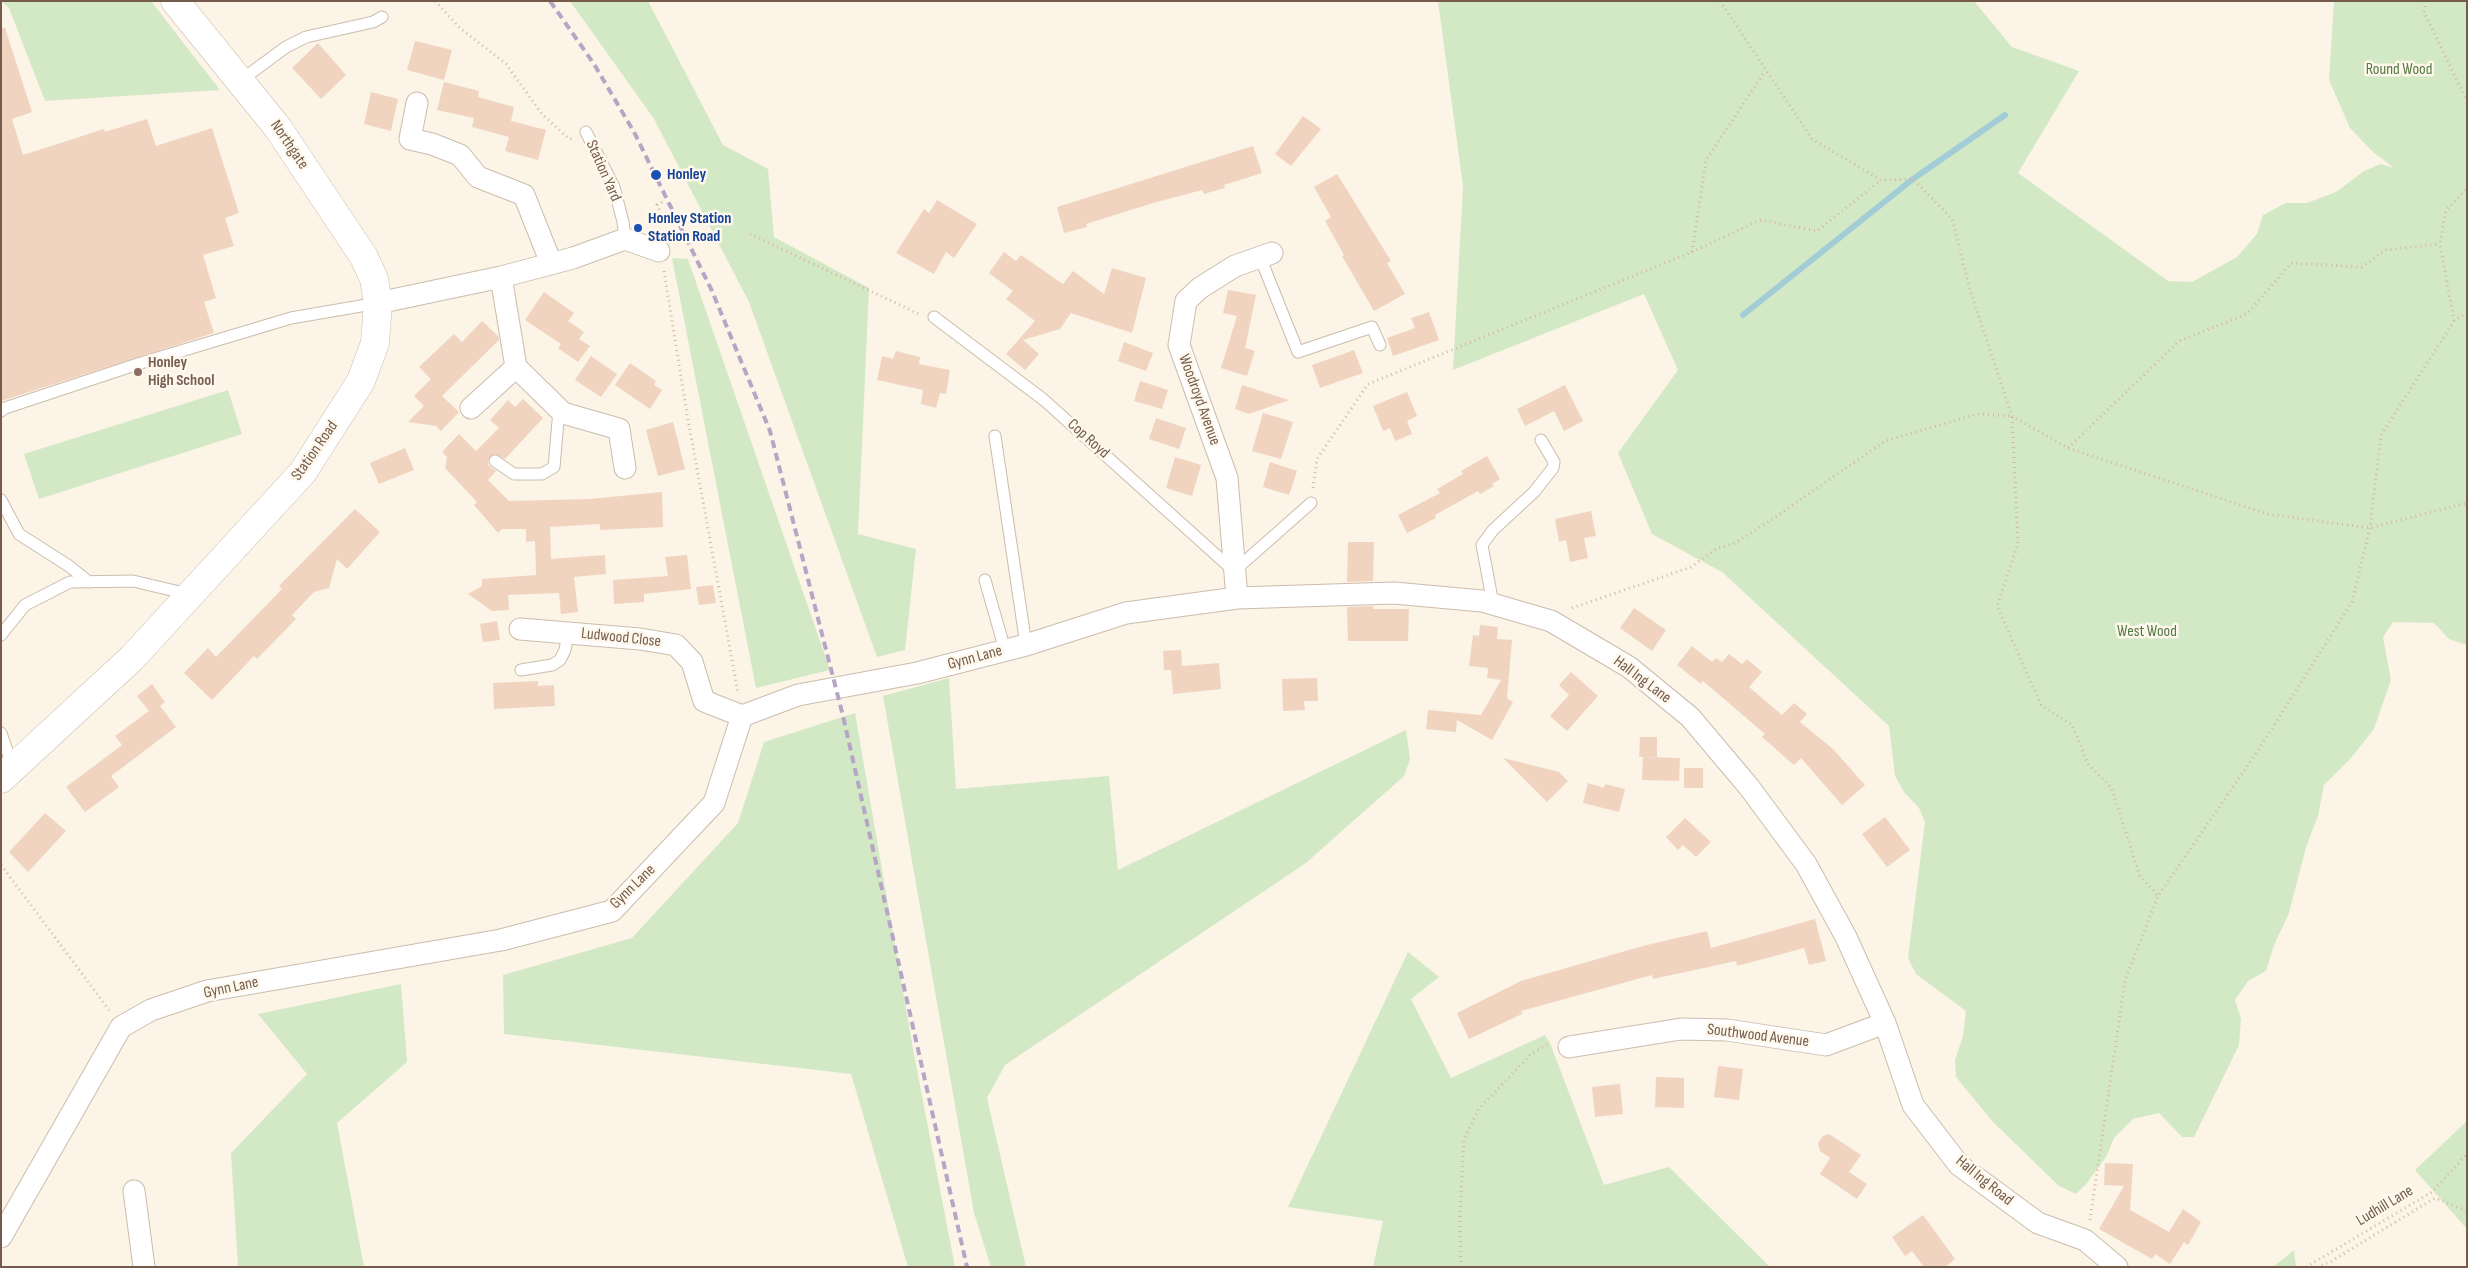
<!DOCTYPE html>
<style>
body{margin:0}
#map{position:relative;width:2468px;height:1268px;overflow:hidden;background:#fbf4e7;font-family:"Sofia Sans Condensed",sans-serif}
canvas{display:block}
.frame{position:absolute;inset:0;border:2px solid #745b4c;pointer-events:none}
</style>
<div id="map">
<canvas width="2468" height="1268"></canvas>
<div class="frame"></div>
</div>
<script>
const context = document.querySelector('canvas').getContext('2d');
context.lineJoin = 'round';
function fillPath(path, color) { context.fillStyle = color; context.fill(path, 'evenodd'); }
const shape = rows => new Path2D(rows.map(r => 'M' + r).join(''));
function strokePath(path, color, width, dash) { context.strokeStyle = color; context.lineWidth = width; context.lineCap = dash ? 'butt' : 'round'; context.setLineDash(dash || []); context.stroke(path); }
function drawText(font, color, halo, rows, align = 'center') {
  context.font = font + ' "Sofia Sans Condensed",sans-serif'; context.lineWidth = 5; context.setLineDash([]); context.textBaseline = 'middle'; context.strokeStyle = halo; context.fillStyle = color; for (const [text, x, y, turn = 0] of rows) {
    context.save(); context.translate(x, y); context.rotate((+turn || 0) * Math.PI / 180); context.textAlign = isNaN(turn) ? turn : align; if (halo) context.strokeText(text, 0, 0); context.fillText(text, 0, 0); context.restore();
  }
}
fillPath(shape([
 [1,1,151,1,220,90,45,101,9,8],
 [570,1,648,1,723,145,768,169,774,237,869,288,858,534,916,549,905,650,877,657,749,302,654,119],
 [1438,1,1974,1,2012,47,2079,71,2018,173,2168,281,2192,282,2237,257,2257,234,2263,215,2286,203,2307,203,2336,192,2364,171,2381,164,2394,168,2373,152,2350,128,2329,80,2334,1,2467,1,2467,645,2449,639,2434,623,2393,622,2383,637,2391,680,2374,729,2351,758,2324,785,2318,816,2306,847,2289,913,2274,945,2266,971,2248,981,2235,1000,2241,1019,2239,1045,2194,1137,2182,1137,2159,1113,2133,1119,2114,1138,2106,1157,2087,1183,2076,1194,2059,1186,1993,1122,1956,1077,1955,1060,1963,1036,1966,1011,1916,974,1908,958,1925,822,1919,808,1904,792,1895,776,1889,726,1722,572,1652,534,1618,453,1678,370,1644,294,1453,370,1463,186],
 [672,258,688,259,830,670,756,688],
 [228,390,242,434,39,499,24,454],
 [949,678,956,789,1109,776,1118,870,1406,730,1410,759,1404,776,1306,863,1005,1065,987,1098,1026,1267,991,1267,974,1213,883,696],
 [855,713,913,1049,955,1267,908,1267,851,1074,504,1034,503,975,632,938,738,823,764,742],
 [1408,952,1439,977,1411,999,1451,1078,1545,1035,1550,1043,1604,1185,1669,1167,1770,1267,1373,1267,1383,1221,1288,1207],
 [401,984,407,1062,337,1123,364,1267,238,1267,231,1153,307,1074,258,1014],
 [2467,1121,2467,1229,2415,1170],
 [2294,1250,2296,1267,2273,1267]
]), '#d3e9c6');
strokePath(shape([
 [1743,315,1913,179,2005,115]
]), '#a3cdd6', 6);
fillPath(shape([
 [1,28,5,28,32,112,12,119,23,155,104,129,105,132,147,119,156,146,212,128,239,213,225,218,234,246,203,255,216,298,204,302,214,333,1,401],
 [415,41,452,50,444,80,407,70],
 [318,43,346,75,321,99,292,68],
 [444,82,479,91,478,97,514,107,511,121,546,130,538,160,505,151,509,137,472,127,474,118,437,110],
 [371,92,398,99,391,131,364,124],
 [1303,116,1321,129,1291,166,1275,154],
 [1253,146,1262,173,1224,185,1225,188,1204,194,1202,190,1153,203,1086,224,1087,227,1064,233,1057,207],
 [1337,174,1391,261,1387,263,1405,294,1374,311,1342,256,1344,255,1325,221,1331,217,1314,187],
 [937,200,977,224,954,258,946,252,934,274,896,253,924,209,929,213],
 [1004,252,1016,261,1021,255,1063,284,1073,271,1104,294,1112,268,1146,278,1132,333,1071,313,1060,329,1023,340,1039,354,1025,370,1006,354,1035,321,1006,299,1013,291,989,273],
 [1228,290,1256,295,1245,348,1255,351,1247,376,1221,368,1237,316,1223,313],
 [544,292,574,313,568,321,584,332,579,339,590,346,578,362,558,348,561,344,525,320],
 [1429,312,1439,340,1393,356,1387,338,1415,328,1411,318],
 [482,321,498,336,499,340,442,396,459,412,441,431,436,426,408,422,424,406,414,396,431,379,419,367,454,334,462,342],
 [1124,342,1153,353,1146,371,1118,361],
 [1354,350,1363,373,1320,388,1312,365],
 [896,351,920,357,919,364,950,370,946,394,940,393,936,408,921,404,923,390,877,380,882,356,893,359],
 [591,356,617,374,601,397,575,380],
 [630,363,656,381,654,385,662,390,650,409,615,385],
 [1140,381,1168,390,1162,409,1134,401],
 [1242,385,1289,400,1249,414,1235,409],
 [1565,385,1583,421,1564,431,1554,411,1525,426,1517,409],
 [1407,392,1417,416,1407,421,1412,434,1395,441,1390,428,1383,431,1373,406],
 [523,399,543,418,505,459,495,454,488,460,488,465,496,471,488,480,509,501,590,499,662,492,663,527,600,530,600,524,550,527,551,559,605,555,606,574,574,577,578,612,561,614,559,593,508,595,509,610,492,611,468,594,482,586,482,579,536,575,535,541,526,542,526,529,502,529,498,533,474,505,477,502,445,468,447,457,442,452,459,434,476,451,499,428,490,420,508,400,515,407],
 [1263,413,1293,422,1281,459,1252,451],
 [1156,418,1186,428,1179,449,1149,439],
 [673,422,685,469,658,476,646,430],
 [405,448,414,470,379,484,370,463],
 [1487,456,1500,479,1492,484,1494,486,1480,494,1478,491,1435,515,1436,518,1407,533,1398,515,1440,493,1437,489,1463,474,1461,471],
 [1175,457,1201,465,1192,496,1166,488],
 [1270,462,1297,471,1289,495,1263,487],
 [355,509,380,532,347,569,337,559,329,588,314,592,292,615,296,619,257,659,254,656,212,700,184,673,208,648,216,657,282,589,279,586],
 [1591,511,1596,536,1584,538,1588,558,1570,562,1566,540,1559,542,1555,519],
 [1348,542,1374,542,1373,581,1347,582],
 [687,555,691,589,644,594,644,602,614,604,613,580,668,576,665,557],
 [713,585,716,603,699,605,696,587],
 [1373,606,1373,609,1409,609,1408,641,1348,641,1347,607],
 [1634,608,1666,630,1652,651,1620,628],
 [497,621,500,640,483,642,480,624],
 [1480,625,1498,627,1497,639,1512,640,1507,698,1513,702,1492,740,1457,720,1456,732,1426,729,1428,710,1481,715,1501,680,1487,678,1488,668,1469,666,1473,635,1479,636],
 [1692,646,1712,662,1716,658,1722,662,1729,654,1742,664,1747,659,1762,672,1749,687,1782,715,1794,703,1807,714,1800,722,1833,749,1865,785,1842,805,1801,758,1794,765,1762,737,1765,734,1703,681,1701,684,1677,665],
 [1181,650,1182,666,1219,663,1221,689,1173,694,1171,670,1164,670,1163,651],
 [1571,672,1598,696,1567,731,1550,716,1569,695,1559,685],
 [1317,678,1318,701,1304,701,1305,710,1283,711,1282,679],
 [538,681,538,686,554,685,555,706,494,709,493,683],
 [152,684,165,702,160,706,176,727,111,776,119,787,85,812,66,787,122,745,115,736,149,711,137,696],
 [1640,737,1657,737,1657,757,1639,757],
 [1643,757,1680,758,1679,781,1642,780],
 [1503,758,1559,772,1568,781,1547,802],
 [1684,768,1703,768,1703,788,1684,788],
 [1588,783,1604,788,1605,784,1625,789,1619,812,1583,803],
 [45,813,66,831,28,872,9,852],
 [1885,817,1910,850,1887,867,1862,834],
 [1685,818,1711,842,1696,857,1683,845,1678,850,1666,837],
 [1815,919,1826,961,1809,965,1804,948,1737,966,1736,961,1653,979,1652,975,1521,1011,1522,1014,1469,1039,1457,1013,1521,981,1643,946,1707,931,1711,948],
 [1718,1066,1743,1069,1739,1100,1714,1097],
 [1656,1077,1684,1078,1684,1108,1655,1107],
 [1620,1084,1623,1114,1595,1117,1592,1087],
 [1829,1134,1861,1155,1849,1172,1867,1184,1857,1199,1820,1174,1830,1158,1820,1151,1818,1143,1823,1136],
 [2105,1163,2133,1164,2130,1210,2169,1232,2183,1209,2201,1222,2188,1245,2184,1242,2170,1264,2155,1254,2152,1259,2099,1229,2124,1186,2104,1185],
 [1923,1215,1955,1259,1945,1267,1924,1267,1912,1251,1905,1256,1892,1237]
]), '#f0d4c0');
const service = shape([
 [240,81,286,47,306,37,373,22,382,17],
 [586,132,614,187,623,222,625,239],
 [1260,257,1298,352,1372,327,1380,345],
 [934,317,1044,400,1234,571,1311,503],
 [1,411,5,408,141,363,291,318,378,303],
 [995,436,1026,645],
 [495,461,514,474,542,474,554,467,559,410],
 [1,500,19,534,69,566,89,582],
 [985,580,1005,650],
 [1493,604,1482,545,1493,530,1534,492,1553,468,1554,462,1541,440],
 [1,635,25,605,70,582,133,581,188,594],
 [521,670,552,665,560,660,565,650,568,633],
 [1,733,13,768]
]);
const minor = shape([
 [417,103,410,139,432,144,460,155,478,177,524,195,551,263],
 [378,303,501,277,573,258,625,239,659,251],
 [516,367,563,413,619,429,625,468],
 [471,408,516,367,501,277],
 [1237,598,1227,478,1179,345,1186,301,1200,288,1235,266,1272,253],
 [520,629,640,639,676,645,692,662,704,701,742,716],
 [1569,1047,1681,1029,1727,1030,1826,1045,1885,1023],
 [134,1191,144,1267],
 [1,1237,121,1027,151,1010,207,991,501,940,612,911,714,803,742,716,798,695,917,673,1026,645,1126,613,1237,598,1394,593,1482,601,1551,621,1629,667,1690,717,1749,787,1806,864,1846,937,1885,1023,1913,1105,1959,1165,2038,1223,2085,1240,2117,1267]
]);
const tertiary = shape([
 [1,779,132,658,303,472,361,381,375,343,378,303,374,279,364,257,278,128,175,1]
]);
strokePath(service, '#cdbcad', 13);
strokePath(minor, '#cdbcad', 23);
strokePath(tertiary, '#cdbcad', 29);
strokePath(shape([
 [435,1,461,29,506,64,542,114,569,139,573,139],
 [1720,1,1812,139,1881,180,1913,179,1952,219,1971,293,2012,416,2068,448,2268,514,2370,528,2467,503],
 [2426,1,2424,12,2467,101],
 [662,202,657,205,666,223,663,225],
 [750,234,919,314],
 [1692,252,1760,220,1817,231,1881,180],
 [664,271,687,414,738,693],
 [2454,321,2440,244,2446,210,2467,189],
 [2068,448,2179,341,2247,314,2291,263,2362,267,2385,250,2440,244],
 [1313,488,1317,459,1368,384,1692,252,1706,160,1765,71],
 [1572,608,1691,567,1716,549,1735,543,1774,518,1885,441,1977,414,2012,416,2018,544,1997,606,2041,705,2072,725,2088,764,2111,787,2140,876,2158,896],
 [1,865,109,1010],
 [2090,1220,2125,980,2158,896,2259,749,2352,602,2370,528,2381,435,2454,321,2467,312],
 [1461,1267,1460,1215,1464,1140,1478,1110,1531,1054,1548,1044],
 [2306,1267,2432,1192,2467,1154],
 [2317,1267,2330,1262,2435,1198,2467,1211]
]), '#d5b7a3', 3, [1, 4]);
strokePath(service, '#fff', 11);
strokePath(minor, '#fff', 21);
strokePath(tertiary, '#fff', 28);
strokePath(shape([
 [550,1,594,64,634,132,712,291,770,431,843,716,967,1267]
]), '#b7a5c5', 4, [8, 5]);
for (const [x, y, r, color] of [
 [656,175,6,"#1a4fb4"],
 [638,228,5,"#1a4fb4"],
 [138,372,5,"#8d6e63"]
]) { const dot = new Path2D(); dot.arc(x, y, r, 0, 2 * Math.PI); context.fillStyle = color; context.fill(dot); strokePath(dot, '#fef8ed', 2); }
drawText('16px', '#547944', '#fef8ed', [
 ["Round Wood",2399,70],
 ["West Wood",2147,632]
]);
drawText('16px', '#745b4c', '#fef8ed', [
 ["Northgate",289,145,56],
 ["Station Yard",603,171,66],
 ["Woodroyd Avenue",1199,400,70],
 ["Cop Royd",1088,439,42],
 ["Station Road",315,451,-55],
 ["Ludwood Close",621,638,6],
 ["Gynn Lane",975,658,-15],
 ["Hall Ing Lane",1642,680,37],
 ["Gynn Lane",633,887,-44],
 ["Gynn Lane",231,988,-12],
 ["Southwood Avenue",1758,1036,7],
 ["Hall Ing Road",1984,1181,39],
 ["Ludhill Lane",2385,1206,-31]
]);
drawText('bold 16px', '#164399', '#fef8ed', [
 ["Honley",667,175],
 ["Honley Station",648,219],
 ["Station Road",648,237]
], 'left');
drawText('bold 16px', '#785e54', '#fef8ed', [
 ["Honley",148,363],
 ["High School",148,381]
], 'left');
</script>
